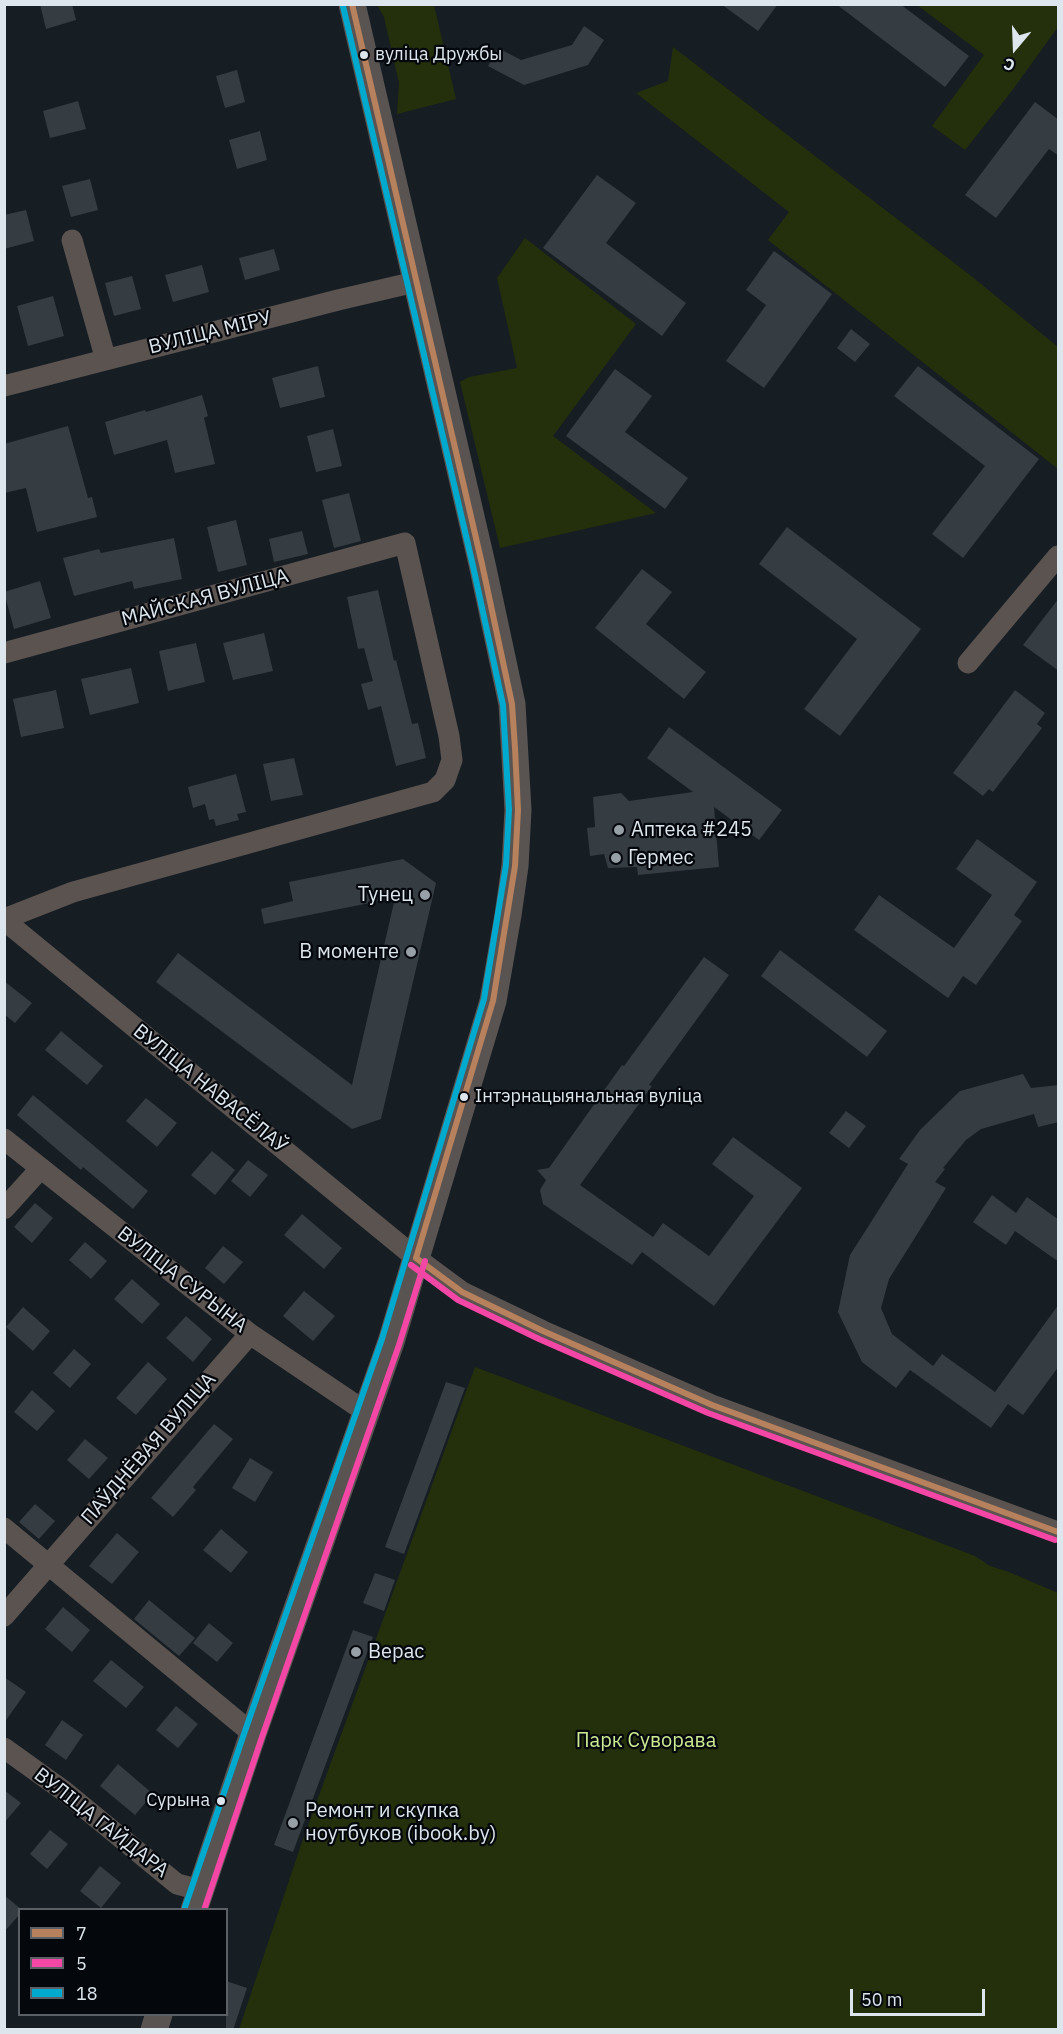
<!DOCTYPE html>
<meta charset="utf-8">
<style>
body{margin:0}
#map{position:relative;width:1063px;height:2034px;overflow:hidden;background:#161d23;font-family:"IBM Plex Sans",sans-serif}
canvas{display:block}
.frame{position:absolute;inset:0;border:6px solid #dde6ed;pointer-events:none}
.legend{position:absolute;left:18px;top:1908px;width:210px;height:108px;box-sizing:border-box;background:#04070c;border:2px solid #5b6066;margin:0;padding:8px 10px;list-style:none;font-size:18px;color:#dde6ed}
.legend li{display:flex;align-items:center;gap:12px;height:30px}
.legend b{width:30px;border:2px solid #5b6066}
.north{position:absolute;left:985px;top:18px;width:60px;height:60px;-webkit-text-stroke:4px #04070c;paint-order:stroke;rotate:199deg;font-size:16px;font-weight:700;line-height:24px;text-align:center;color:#dde6ed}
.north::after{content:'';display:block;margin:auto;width:21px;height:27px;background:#dde6ed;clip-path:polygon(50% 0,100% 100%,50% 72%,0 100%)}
.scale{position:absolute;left:850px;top:1989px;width:135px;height:27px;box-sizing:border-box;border:3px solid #dde6ed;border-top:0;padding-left:8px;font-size:18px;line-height:21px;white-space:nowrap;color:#dde6ed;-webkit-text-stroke:4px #04070c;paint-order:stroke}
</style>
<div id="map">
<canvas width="1063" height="2034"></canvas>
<div class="frame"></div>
<ul class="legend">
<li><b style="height:8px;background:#b6815c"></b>7</li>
<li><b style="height:8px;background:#f346a5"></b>5</li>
<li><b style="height:8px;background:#00a9ce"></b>18</li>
</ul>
<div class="north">С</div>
<div class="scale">50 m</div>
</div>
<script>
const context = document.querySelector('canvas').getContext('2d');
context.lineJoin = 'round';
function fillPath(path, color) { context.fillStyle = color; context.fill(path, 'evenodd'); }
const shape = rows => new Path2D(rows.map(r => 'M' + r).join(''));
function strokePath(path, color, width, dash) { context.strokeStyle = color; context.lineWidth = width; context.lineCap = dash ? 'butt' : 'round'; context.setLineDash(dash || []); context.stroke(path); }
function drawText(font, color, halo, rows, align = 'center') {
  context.font = font + ' "IBM Plex Sans",sans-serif'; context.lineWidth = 4.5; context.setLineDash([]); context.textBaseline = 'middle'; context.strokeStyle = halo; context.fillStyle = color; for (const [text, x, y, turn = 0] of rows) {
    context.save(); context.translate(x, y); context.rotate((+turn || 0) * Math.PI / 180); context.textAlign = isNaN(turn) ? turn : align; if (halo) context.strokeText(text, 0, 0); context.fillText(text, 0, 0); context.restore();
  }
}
fillPath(shape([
 [377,5,434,5,456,99,397,114,399,83,384,17],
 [917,5,1058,5,1058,27,1011,92,965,150,932,126,984,55],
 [673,47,970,275,1058,347,1058,469,768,240,789,212,636,93,668,81],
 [525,238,636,324,553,436,656,513,500,548,460,382,469,377,517,368,497,278],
 [475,1367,975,1556,990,1566,1009,1572,1058,1593,1058,2029,239,2029,302,1842]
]), '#24300b');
fillPath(shape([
 [40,4,72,4,76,20,46,29],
 [721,4,778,4,758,31],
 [836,4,900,4,969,56,945,87],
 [584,26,604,40,588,65,524,85,488,66,498,48,521,60,572,45],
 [237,70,245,102,225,108,216,76],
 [78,101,86,129,50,138,43,111],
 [1035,102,1059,120,1059,156,1049,149,996,218,965,195],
 [260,131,267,160,237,169,229,140],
 [597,175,636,203,606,243,686,303,662,336,543,248],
 [90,179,98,210,71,217,62,186],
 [26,210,34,241,4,249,4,215],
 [274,249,280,270,245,280,239,258],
 [774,251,832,294,764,388,726,361,766,305,746,290],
 [202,265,209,292,173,302,165,275],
 [132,276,141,309,114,316,105,283],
 [53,296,64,336,28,346,17,306],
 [851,329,870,344,855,362,837,348],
 [318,366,325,397,280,408,272,378],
 [918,366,1039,459,963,558,932,534,985,466,894,396],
 [615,369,652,396,625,432,688,478,665,509,566,436],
 [202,395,208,416,204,418,215,464,175,473,167,440,114,455,105,422,145,410,146,412],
 [68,426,88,498,92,497,97,517,37,532,26,488,4,493,4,444],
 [333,429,342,466,316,472,307,436],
 [349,493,361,541,334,548,322,500],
 [236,520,247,565,218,572,207,527],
 [787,527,921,629,840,736,804,709,857,639,759,564],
 [302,531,308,554,274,562,269,539],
 [174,538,182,579,134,589,132,581,74,596,63,558,99,549,101,553],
 [642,569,672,592,646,624,706,672,684,699,595,628],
 [40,581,51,618,14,629,4,592],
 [378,590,394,661,396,660,412,724,418,723,426,758,396,766,381,706,368,710,361,684,373,681,364,648,358,649,347,597],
 [1059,598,1059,671,1023,645],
 [264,633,273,671,233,680,223,643],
 [196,643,205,682,168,691,159,651],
 [131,668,139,703,90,715,81,679],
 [56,690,64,728,21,737,13,699],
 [1015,690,1045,713,1037,724,1042,728,993,792,989,789,983,796,953,773],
 [669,727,782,810,759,840,714,807,719,867,638,875,637,867,608,868,604,854,590,856,587,828,595,827,593,797,621,793,629,801,693,792,647,758],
 [294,758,303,795,271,801,263,764],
 [236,774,246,812,237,814,239,820,216,826,214,819,209,820,205,804,193,808,188,787],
 [977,839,1037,882,1014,915,1022,921,976,985,963,976,948,998,854,930,879,895,954,948,992,895,956,869],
 [403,859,436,883,381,1119,352,1129,156,982,178,953,352,1085,395,898,264,924,261,909,293,901,289,882],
 [780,950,887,1031,867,1057,761,976],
 [704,957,729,975,649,1085,652,1086,580,1185,653,1237,663,1223,709,1256,754,1196,712,1164,733,1137,802,1188,714,1306,642,1252,632,1265,543,1204,540,1190,546,1180,537,1170,549,1168,622,1065,624,1066],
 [4,981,32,1003,15,1023,4,1014],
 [61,1031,103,1066,87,1085,45,1050],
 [1023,1074,1031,1088,1059,1085,1059,1122,1038,1127,1034,1114,981,1129,966,1140,943,1168,945,1169,935,1182,946,1188,889,1279,881,1308,892,1334,933,1366,942,1354,995,1392,1059,1304,1059,1366,1023,1415,1008,1404,991,1428,910,1370,896,1388,862,1362,838,1312,850,1255,908,1164,899,1159,920,1130,960,1091],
 [33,1095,148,1191,133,1209,83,1167,81,1170,17,1115],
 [146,1098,177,1123,157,1147,126,1121],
 [846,1111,866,1126,849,1148,829,1133],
 [212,1151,235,1170,215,1195,191,1175],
 [248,1160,268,1175,250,1197,231,1181],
 [992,1195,1016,1213,1027,1197,1059,1220,1059,1262,1015,1231,1006,1245,973,1222],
 [35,1203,53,1218,32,1243,14,1227],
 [302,1214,342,1248,324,1269,284,1235],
 [85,1242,107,1261,91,1279,69,1260],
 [223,1246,243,1262,224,1284,205,1268],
 [132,1279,160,1304,142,1324,114,1299],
 [304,1291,335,1316,313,1341,283,1316],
 [23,1307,50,1331,33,1351,6,1327],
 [186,1316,212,1339,193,1362,166,1338],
 [74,1349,91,1364,70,1388,53,1373],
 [148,1362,167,1379,136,1415,116,1398],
 [446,1382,465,1388,404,1554,385,1547],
 [32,1390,55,1411,37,1431,14,1412],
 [214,1424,233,1439,193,1487,196,1490,173,1517,151,1498],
 [85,1439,108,1458,89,1479,67,1460],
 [250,1458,273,1472,255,1502,232,1488],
 [35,1504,55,1521,39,1539,19,1522],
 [221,1529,248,1552,231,1573,203,1550],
 [117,1533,139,1552,112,1584,89,1566],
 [375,1573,395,1580,384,1611,363,1603],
 [149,1600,195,1638,179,1656,134,1619],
 [63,1607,90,1630,72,1652,45,1629],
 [209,1623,233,1643,217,1662,193,1643],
 [353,1630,373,1637,293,1852,274,1845],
 [111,1660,144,1687,126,1708,93,1681],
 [4,1677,26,1692,4,1723],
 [176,1706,198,1724,178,1748,156,1730],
 [62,1720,83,1735,66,1760,45,1745],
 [118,1764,153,1794,135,1815,100,1786],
 [4,1790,21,1803,4,1823],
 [50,1830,68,1844,47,1869,30,1854],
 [100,1866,121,1883,101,1908,80,1891],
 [4,1895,22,1910,20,1910,20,1914,4,1932],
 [226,1981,247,1988,233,2030,226,2030]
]), '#363d42');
strokePath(shape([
 [72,240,106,360],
 [4,386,338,300,415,282],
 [4,653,405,543,449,736,452,760,445,780,433,792,73,892,4,919],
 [968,663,1058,556],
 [4,920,416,1258,462,1292,543,1331,712,1405,1058,1532],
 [4,1139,250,1334,366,1412],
 [4,1209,41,1168],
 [4,1528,253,1734],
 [4,1616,250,1334],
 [4,1748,64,1791,177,1884,200,1890]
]), '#5a5350', 21);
strokePath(shape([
 [194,1910,253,1734,391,1342,493,1001,508,915,515,866,518,810,512,704,482,564,352,4],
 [154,2030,159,2014]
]), '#595452', 27);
strokePath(shape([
 [352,4,482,564,512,704,515,748,518,810,515,866,493,1001,416,1258],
 [416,1258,462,1292,543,1331,712,1405,1058,1532]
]), '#b6815c', 6);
strokePath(shape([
 [411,1265,458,1300,539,1339,708,1413,1055,1540],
 [204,1910,262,1737,399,1345,425,1261]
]), '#f346a5', 6);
strokePath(shape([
 [185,1907,245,1731,382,1339,484,999,506,865,509,810,503,705,473,566,343,6]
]), '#00a9ce', 6);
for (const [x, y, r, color] of [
 [364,55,5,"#dde6ed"],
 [619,830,6,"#97a0a6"],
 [616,858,6,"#97a0a6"],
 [425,895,6,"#97a0a6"],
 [411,952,6,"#97a0a6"],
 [464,1097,5,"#dde6ed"],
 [356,1652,6,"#97a0a6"],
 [221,1801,5,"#dde6ed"],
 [293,1823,6,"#97a0a6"]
]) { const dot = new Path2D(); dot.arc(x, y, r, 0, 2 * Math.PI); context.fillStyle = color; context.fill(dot); strokePath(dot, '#04070c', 2); }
drawText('18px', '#dde6ed', '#04070c', [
 ["вуліца Дружбы",375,55],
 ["Інтэрнацыянальная вуліца",475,1097],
 ["Сурына",210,1801,"right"]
], 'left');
drawText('20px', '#dde6ed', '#04070c', [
 ["ВУЛІЦА МІРУ",210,333,-14],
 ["МАЙСКАЯ ВУЛІЦА",205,598,-15],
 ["ВУЛІЦА НАВАСЁЛАЎ",210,1089,39],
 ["ВУЛІЦА СУРЫНА",182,1280,38],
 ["ПАЎДНЁВАЯ ВУЛІЦА",149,1449,-49],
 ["ВУЛІЦА ГАЙДАРА",101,1823,38]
]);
drawText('20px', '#dde6ed', '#04070c', [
 ["Аптека #245",631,830],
 ["Гермес",628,858],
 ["Тунец",413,895,"right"],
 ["В моменте",399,952,"right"],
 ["Верас",368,1652],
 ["Ремонт и скупка",305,1811],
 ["ноутбуков (ibook.by)",305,1834]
], 'left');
drawText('20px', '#cceb92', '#04070c', [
 ["Парк Суворава",646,1741]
]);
</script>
